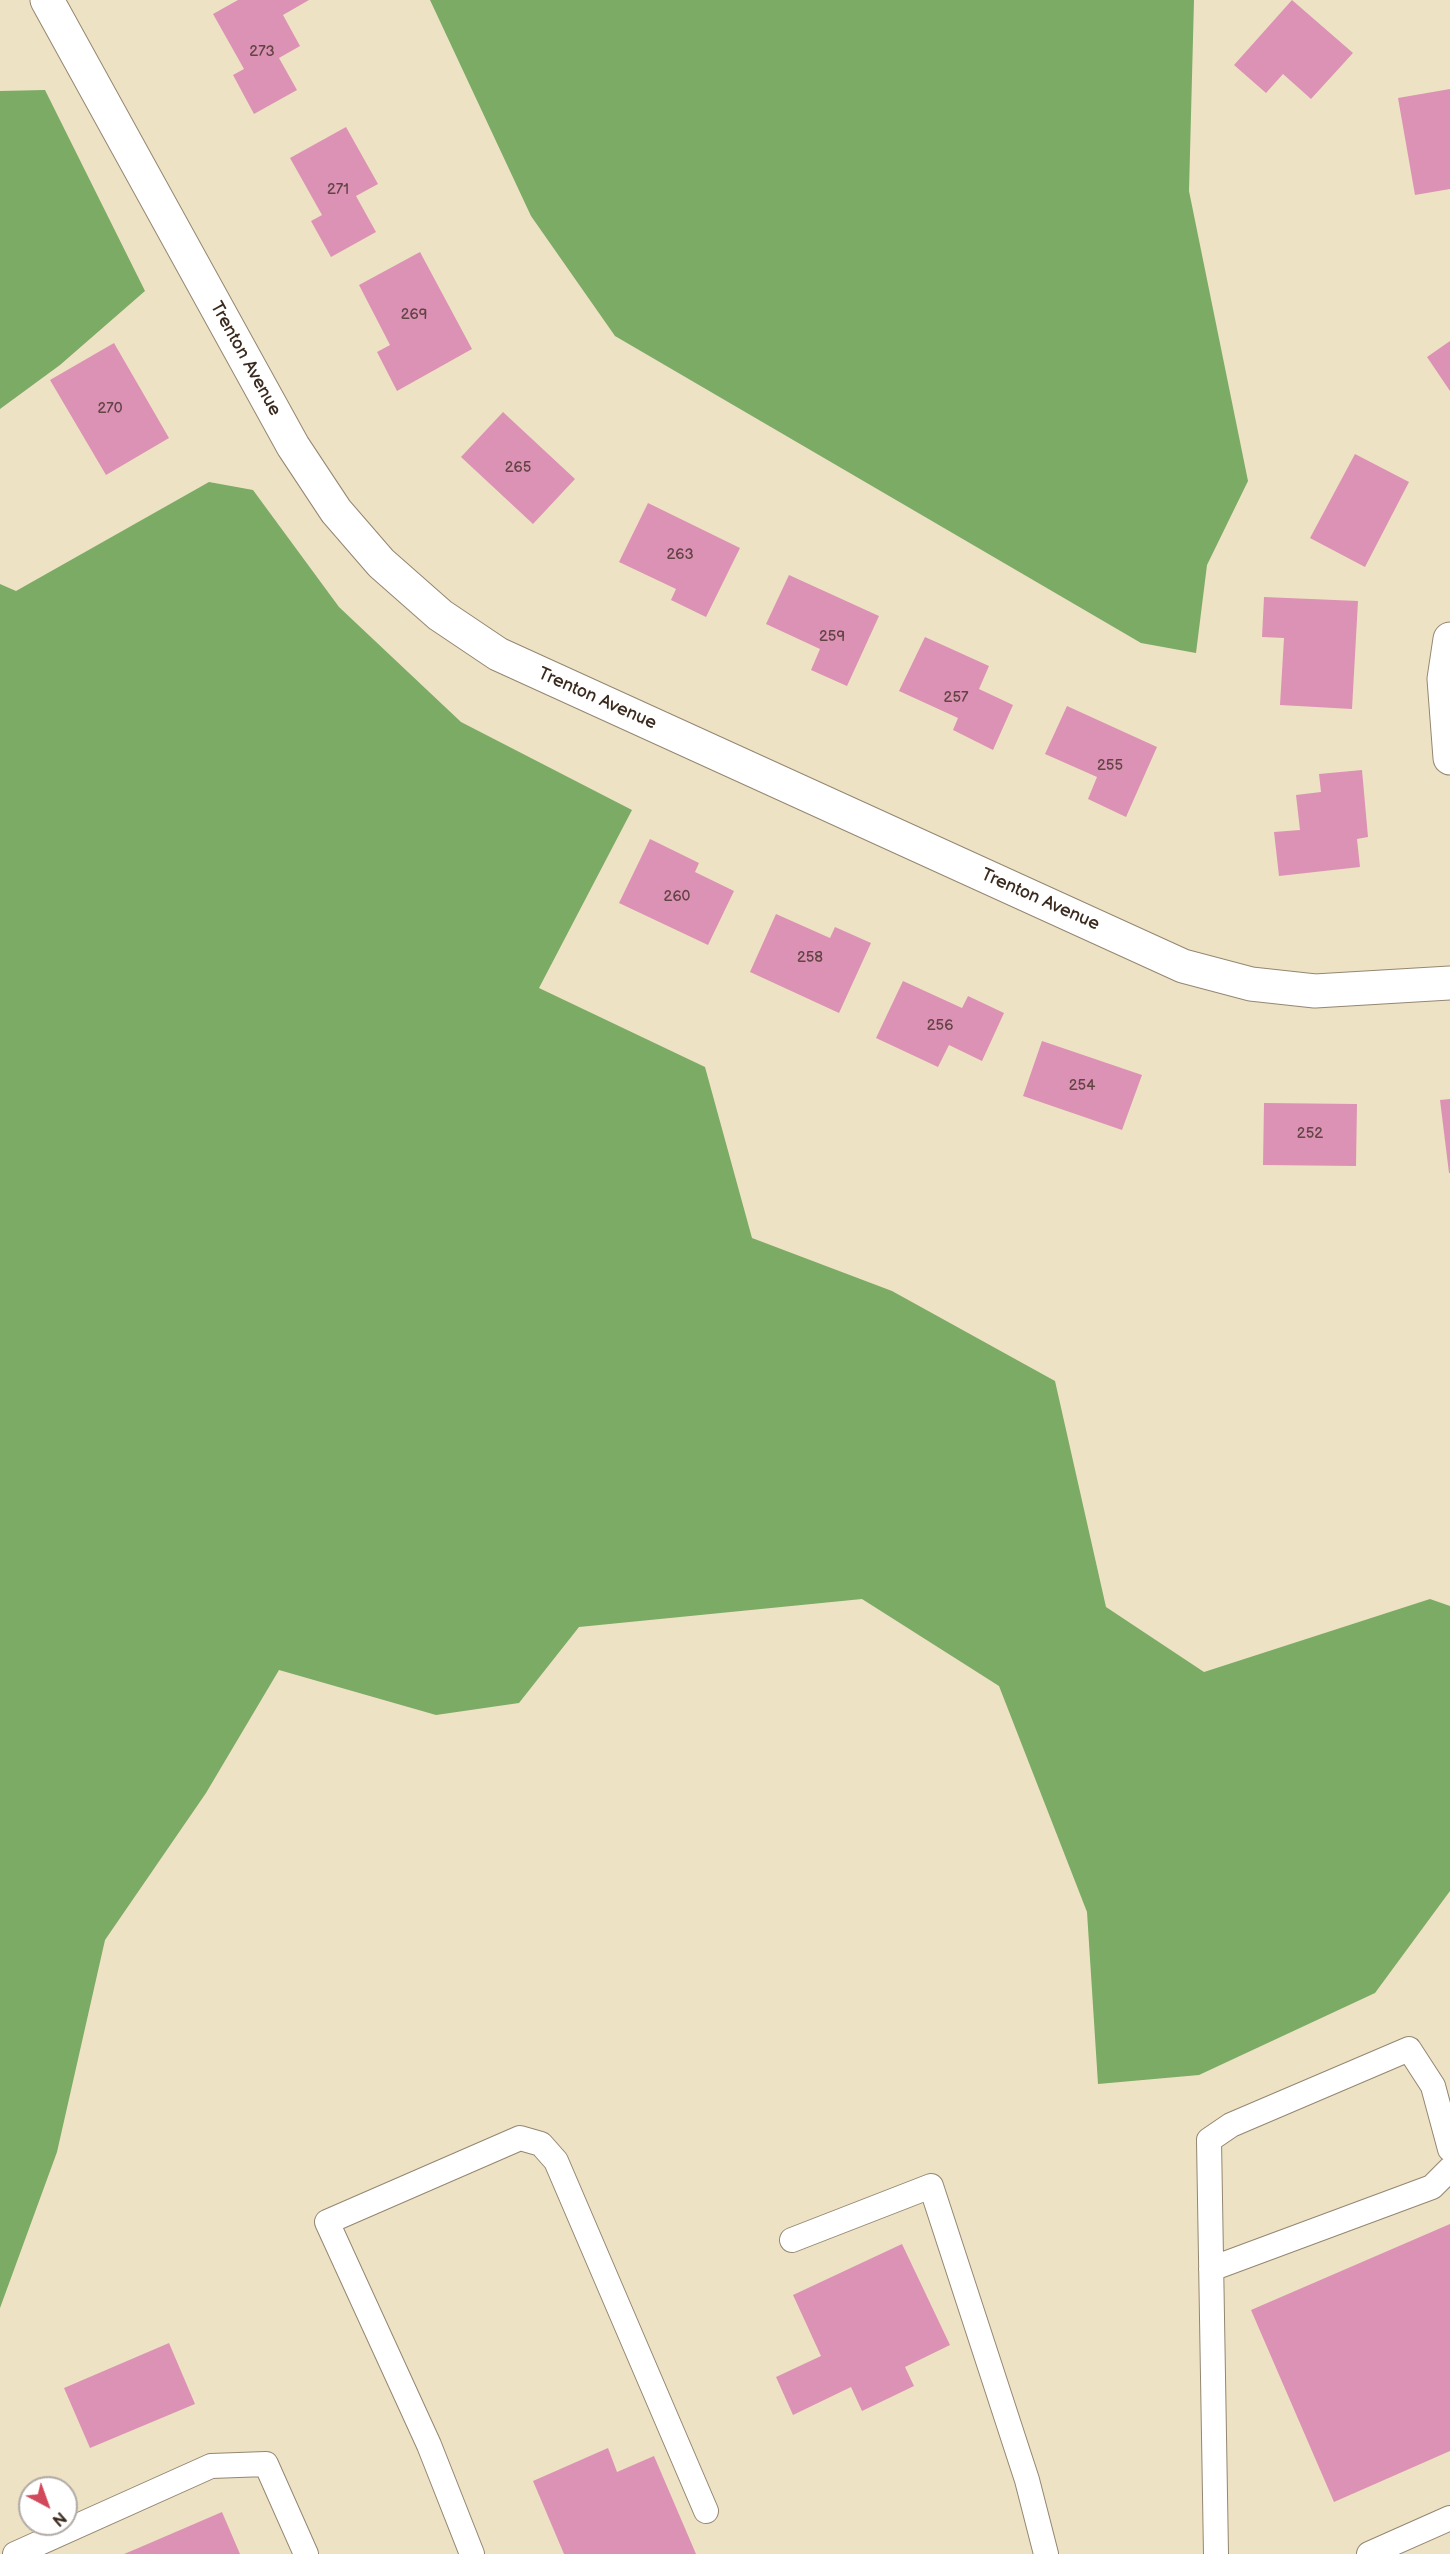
<!DOCTYPE html>
<style>
body{margin:0}
#map{position:relative;width:1450px;height:2554px;overflow:hidden;background:#eee2c4;font-family:"Balsamiq Sans",sans-serif}
canvas{display:block}
.north{position:absolute;left:18px;top:2476px;width:60px;height:60px;box-sizing:border-box;background:#fff;border:2px solid #b1aaa5;border-radius:50%;rotate:139deg;font-size:16px;font-weight:700;line-height:24px;text-align:center;color:#3b2a1e}
.north::after{content:'';display:block;margin:auto;width:21px;height:27px;background:#d1495b;clip-path:polygon(50% 0,100% 100%,50% 72%,0 100%)}
</style>
<div id="map">
<canvas width="1450" height="2554"></canvas>
<div class="north">N</div>
</div>
<script>
const context = document.querySelector('canvas').getContext('2d');
context.lineJoin = 'round';
function fillPath(path, color) { context.fillStyle = color; context.fill(path, 'evenodd'); }
const shape = rows => new Path2D(rows.map(r => 'M' + r).join(''));
function strokePath(path, color, width, dash) { context.strokeStyle = color; context.lineWidth = width; context.lineCap = dash ? 'butt' : 'round'; context.setLineDash(dash || []); context.stroke(path); }
function drawText(font, color, halo, rows, align = 'center') {
  context.font = font + ' "Balsamiq Sans",sans-serif'; context.lineWidth = 6; context.setLineDash([]); context.textBaseline = 'middle'; context.strokeStyle = halo; context.fillStyle = color; for (const [text, x, y, turn = 0] of rows) {
    context.save(); context.translate(x, y); context.rotate((+turn || 0) * Math.PI / 180); context.textAlign = isNaN(turn) ? turn : align; if (halo) context.strokeText(text, 0, 0); context.fillText(text, 0, 0); context.restore();
  }
}
fillPath(shape([
 [430,0,1194,0,1189,191,1248,481,1207,565,1196,653,1141,643,615,336,531,216],
 [45,90,145,291,60,365,0,409,0,91],
 [209,482,253,490,339,607,461,722,632,810,539,988,705,1067,752,1238,892,1291,1055,1381,1106,1607,1204,1672,1430,1599,1450,1606,1450,1891,1375,1993,1199,2075,1098,2084,1087,1912,999,1686,862,1599,579,1627,519,1703,436,1715,279,1670,206,1793,105,1940,57,2152,0,2308,0,584,16,591]
]), '#7bab65');
fillPath(shape([
 [238,0,309,0,283,15,300,46,279,58,297,90,254,114,233,75,244,69,213,14],
 [1292,0,1353,53,1311,99,1283,74,1266,93,1234,65],
 [1450,89,1450,189,1415,195,1398,98],
 [346,127,378,184,356,196,376,232,331,257,311,221,322,215,290,158],
 [420,252,472,349,397,391,377,352,390,345,359,285],
 [1450,341,1450,391,1427,357],
 [114,343,169,438,106,475,50,380],
 [503,412,575,479,533,524,461,457],
 [1355,454,1409,482,1365,567,1310,538],
 [648,503,740,548,706,617,671,600,676,589,619,562],
 [789,575,879,616,847,686,811,670,820,649,766,624],
 [1264,597,1358,601,1352,709,1280,705,1284,638,1262,637],
 [925,637,989,666,979,689,1013,705,993,750,953,730,958,718,899,691],
 [1067,706,1157,747,1126,817,1088,799,1097,777,1045,754],
 [1362,770,1368,837,1357,839,1360,867,1279,876,1274,832,1300,830,1296,795,1321,792,1319,774],
 [650,839,699,863,695,872,734,891,708,945,619,903],
 [776,914,830,938,835,927,871,943,839,1013,750,972],
 [903,981,962,1008,968,996,1004,1013,982,1061,949,1045,938,1067,876,1038],
 [1042,1041,1142,1075,1122,1130,1023,1096],
 [1450,1099,1450,1173,1449,1173,1440,1100],
 [1264,1103,1357,1104,1356,1166,1263,1165],
 [1450,2224,1450,2451,1334,2502,1251,2310],
 [902,2244,950,2345,905,2367,914,2386,862,2411,851,2387,793,2415,776,2377,821,2356,793,2295],
 [169,2343,195,2404,90,2448,64,2388],
 [608,2448,617,2472,654,2456,696,2554,564,2554,533,2481],
 [222,2512,240,2554,124,2554,136,2549]
]), '#dc92b5');
const lane = shape([
 [792,2240,931,2186,1027,2480,1046,2554],
 [1211,2269,1432,2187,1450,2169],
 [15,2554,211,2466,266,2464,306,2554],
 [472,2554,429,2445,327,2222,520,2138,541,2144,556,2161,706,2511],
 [1216,2554,1209,2140,1231,2125,1409,2049,1433,2086,1450,2149],
 [1369,2554,1450,2518]
]);
const street = shape([
 [47,0,293,446,336,511,381,563,440,615,498,654,1183,966,1251,984,1315,991,1450,983],
 [1450,639,1444,679,1450,758]
]);
strokePath(lane, '#948671', 26);
strokePath(street, '#948671', 35);
strokePath(lane, '#fff', 24);
strokePath(street, '#fff', 33);
drawText('15px', '#634444', null, [
 ["273",262,52],
 ["271",338,190],
 ["269",414,315],
 ["270",110,409],
 ["265",518,468],
 ["263",680,555],
 ["259",832,637],
 ["257",956,698],
 ["255",1110,766],
 ["260",677,897],
 ["258",810,958],
 ["256",940,1026],
 ["254",1082,1086],
 ["252",1310,1134]
]);
drawText('18px', '#3b2a1e', '#fff', [
 ["Trenton Avenue",245,359,61],
 ["Trenton Avenue",597,699,24],
 ["Trenton Avenue",1040,900,24]
]);
</script>
